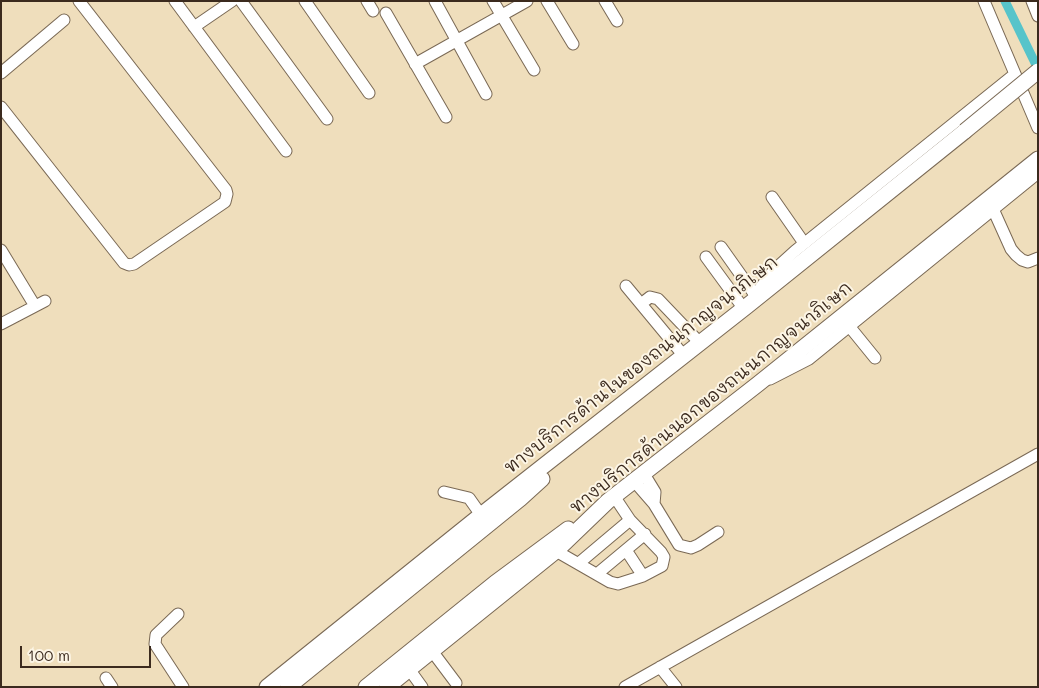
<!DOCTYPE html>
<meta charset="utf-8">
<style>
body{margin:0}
#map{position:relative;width:1039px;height:688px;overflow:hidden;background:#efdebc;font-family:Mali,sans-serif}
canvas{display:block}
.frame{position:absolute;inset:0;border:2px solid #3b2a1e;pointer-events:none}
.scale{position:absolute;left:20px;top:646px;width:131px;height:22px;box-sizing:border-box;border:2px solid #3b2a1e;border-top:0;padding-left:6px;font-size:15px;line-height:18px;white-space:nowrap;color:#3b2a1e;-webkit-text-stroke:4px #fcf5e5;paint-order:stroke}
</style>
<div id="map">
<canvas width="1039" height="688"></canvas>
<div class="frame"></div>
<div class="scale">100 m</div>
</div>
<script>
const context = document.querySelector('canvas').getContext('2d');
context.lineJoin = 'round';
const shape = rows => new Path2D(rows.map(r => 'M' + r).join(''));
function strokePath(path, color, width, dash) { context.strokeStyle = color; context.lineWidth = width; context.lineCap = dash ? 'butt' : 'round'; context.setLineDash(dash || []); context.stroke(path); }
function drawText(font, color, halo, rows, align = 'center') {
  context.font = font + ' Mali,"Playpen Sans Thai",sans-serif'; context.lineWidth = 4; context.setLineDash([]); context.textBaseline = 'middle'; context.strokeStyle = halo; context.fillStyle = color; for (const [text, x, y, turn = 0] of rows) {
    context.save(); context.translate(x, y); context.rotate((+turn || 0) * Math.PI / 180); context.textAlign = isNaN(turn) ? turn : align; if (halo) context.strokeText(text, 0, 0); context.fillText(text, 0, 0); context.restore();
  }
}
strokePath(shape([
 [1005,1,1038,69]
]), '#57c4ca', 9);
const minor = shape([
 [175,1,286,151],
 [241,1,327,119],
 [305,1,369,93],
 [367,1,373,11],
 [435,1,486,94],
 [493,1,534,70],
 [547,1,573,44],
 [605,1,617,21],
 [984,1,1038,128],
 [1032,1,1038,16],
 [386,13,446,117],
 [194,27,232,1],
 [415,64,527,1],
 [1,73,64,20],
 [1,107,124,263,129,265,134,264,225,202,227,194,226,190,79,1],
 [772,197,804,243],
 [993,209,1011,249,1016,255,1022,260,1028,262,1038,258],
 [721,247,755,295],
 [1,250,35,306],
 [706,257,744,309],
 [626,286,684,356],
 [754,296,774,270,795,251,1015,74],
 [641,304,650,297,658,299,700,343],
 [1,324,45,301],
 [849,326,875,358],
 [770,379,809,359,1038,173],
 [644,474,655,492,654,504],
 [634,481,654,504,679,545,691,548,698,545,718,532],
 [444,492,469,498,481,515],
 [626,550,643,576],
 [556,551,610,582,618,584,643,576,662,566,664,557,661,552,630,520,614,496],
 [579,563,630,520],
 [597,574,645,534],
 [178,614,156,635,155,644,183,687],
 [432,651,456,683],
 [660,667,676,687],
 [409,669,422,687],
 [106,678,112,687],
 [625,687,1038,454]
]);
const major = shape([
 [267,687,481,515,747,306,965,131],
 [288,687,520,499,542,479],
 [366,687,495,583,568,529],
 [387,687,556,551,608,501,758,384,1038,159]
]);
strokePath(minor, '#7a6955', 13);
strokePath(major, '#7a6955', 17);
strokePath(minor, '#fff', 11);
strokePath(major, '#fff', 15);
const majorBridge = shape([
 [965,131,1038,71]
]);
strokePath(majorBridge, '#7a6955', 17, []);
strokePath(majorBridge, '#fff', 15);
drawText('18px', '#3b2a1e', '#fcf5e5', [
 ["ทางบริการด้านในของถนนกาญจนาภิเษก",641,365,-38],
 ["ทางบริการด้านนอกของถนนกาญจนาภิเษก",711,398,-39]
]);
</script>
